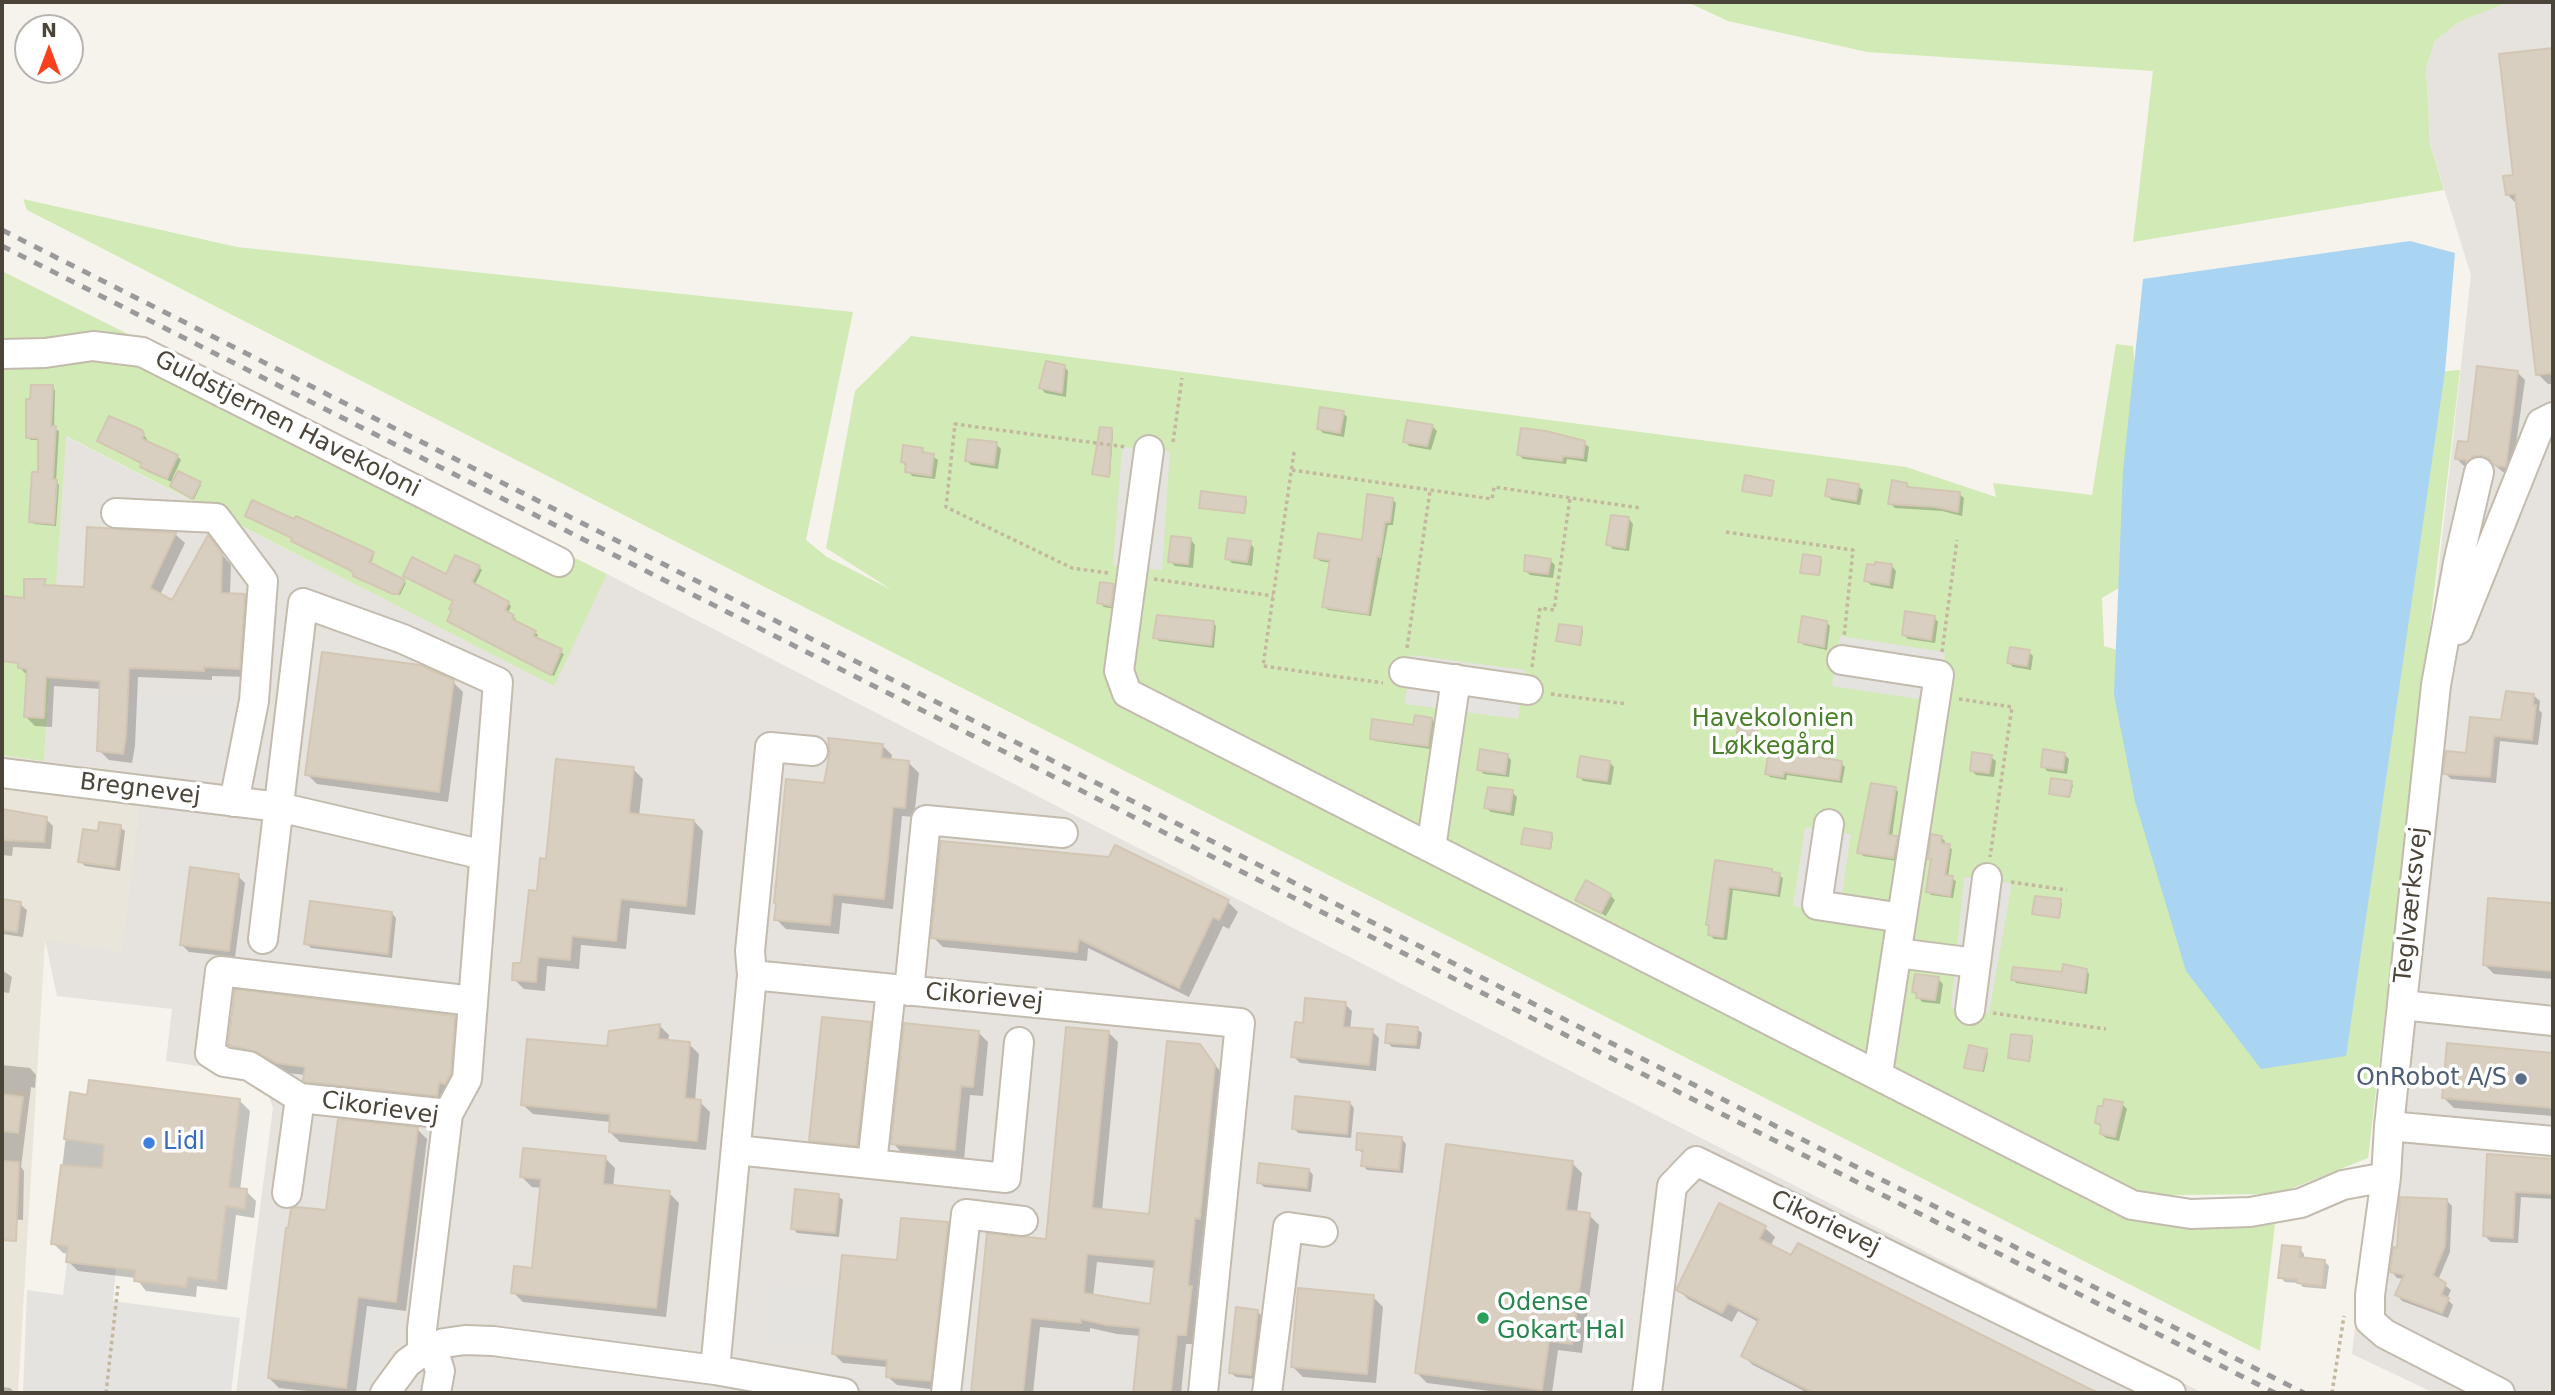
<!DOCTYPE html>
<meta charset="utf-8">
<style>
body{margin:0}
#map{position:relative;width:2555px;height:1395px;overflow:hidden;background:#f6f3ec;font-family:"DejaVu Sans",sans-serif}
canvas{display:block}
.frame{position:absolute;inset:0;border:4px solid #4b4439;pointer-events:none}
.north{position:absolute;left:14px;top:14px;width:70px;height:70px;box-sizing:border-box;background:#fff;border:2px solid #b7b4b0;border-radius:50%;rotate:0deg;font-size:19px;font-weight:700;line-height:28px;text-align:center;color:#4b4439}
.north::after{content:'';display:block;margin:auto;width:24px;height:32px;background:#fc3f1d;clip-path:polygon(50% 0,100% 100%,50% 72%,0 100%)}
</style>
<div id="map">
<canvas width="2555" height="1395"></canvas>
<div class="frame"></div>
<div class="north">N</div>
</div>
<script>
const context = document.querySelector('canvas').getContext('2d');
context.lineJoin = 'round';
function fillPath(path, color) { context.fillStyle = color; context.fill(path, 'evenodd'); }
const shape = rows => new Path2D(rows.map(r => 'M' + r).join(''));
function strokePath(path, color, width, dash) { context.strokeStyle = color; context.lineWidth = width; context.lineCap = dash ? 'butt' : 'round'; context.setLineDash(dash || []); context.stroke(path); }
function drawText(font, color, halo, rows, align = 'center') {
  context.font = font + ' "DejaVu Sans",sans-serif'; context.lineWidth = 7; context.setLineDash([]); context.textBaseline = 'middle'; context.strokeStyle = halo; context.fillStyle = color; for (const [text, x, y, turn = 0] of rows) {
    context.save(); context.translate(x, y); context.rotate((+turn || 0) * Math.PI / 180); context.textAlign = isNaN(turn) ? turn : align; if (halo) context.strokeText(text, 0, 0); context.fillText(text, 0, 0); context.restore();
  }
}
fillPath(shape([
 [2,755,143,772,121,952,45,941,18,1393,2,1393]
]), '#eae5da');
fillPath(shape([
 [2509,2,2553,2,2553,1393,2434,1393,2352,1354,2471,275,2430,144,2426,68,2435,41,2459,22],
 [65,436,553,685,607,574,1650,1112,2203,1393,236,1393,273,1108,267,1091,248,1074,166,1061,172,1009,57,996,45,940,121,952,143,773,44,761]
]), '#e6e2dd');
fillPath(shape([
 [1687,2,2509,2,2459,22,2435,41,2426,68,2430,144,2444,190,2133,242,2153,71,1867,52,1728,21],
 [23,199,237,247,853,312,806,540,827,557,892,590,826,548,855,391,911,336,1906,467,1996,497,1993,483,2092,495,2116,344,2133,346,2146,502,2149,570,2102,598,2104,646,2151,660,2437,372,2460,370,2368,1158,2278,1194,2174,1195,2170,1224,2275,1224,2260,1351,27,210],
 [2,271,607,574,554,686,66,436,44,761,2,755]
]), '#d2eab5');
fillPath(shape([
 [1122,447,1170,451,1162,570,1113,566],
 [1840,636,1945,652,1938,702,1832,686],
 [1411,655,1525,670,1518,719,1405,704],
 [133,696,231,701,220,777,131,760],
 [1805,827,1851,834,1839,914,1793,906],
 [1964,877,2012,883,1989,1013,1951,1008],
 [67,1262,116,1268,113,1301,240,1318,231,1393,23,1393,27,1290,63,1295],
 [769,1285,828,1290,823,1343,764,1338],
 [358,1297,389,1301,403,1322,369,1390,346,1388]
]), '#e5e3e0');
fillPath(shape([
 [2410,241,2455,253,2445,371,2346,1056,2261,1069,2186,971,2135,801,2114,695,2123,471,2143,279]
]), '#a9d4f2');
fillPath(shape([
 [2553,50,2553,384,2548,384,2538,374,2518,205,2507,194,2515,177,2501,56],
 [1064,366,1068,371,1066,397,1045,393,1041,388],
 [2517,372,2525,380,2512,473,2503,472,2491,462,2473,467,2464,466,2457,459,2470,444],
 [52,387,55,390,54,428,59,431,56,481,59,485,56,526,34,524,31,521,39,473,39,440,31,440,27,437],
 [1343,413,1347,417,1344,437,1323,433,1319,429],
 [1432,426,1437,431,1431,450,1409,446,1405,441],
 [1111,430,1113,432,1110,477,1096,475,1094,473],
 [141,432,147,439,146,443,177,456,181,460,172,479,201,485,194,499,174,488,174,483,146,471,143,465,99,441],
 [1584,443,1589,447,1587,462,1567,459,1566,464,1523,459,1519,455],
 [996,444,1001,449,998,469,971,465,967,461],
 [922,450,938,460,935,479,912,476,902,461],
 [1773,482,1774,484,1772,497,1744,490],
 [1907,484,1911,489,1959,494,1964,498,1962,516,1942,511,1895,508,1890,503],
 [1858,486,1863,490,1860,505,1832,500,1827,496],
 [1246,499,1247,501,1245,514,1200,508],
 [1392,499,1396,503,1393,525,1388,525,1371,616,1328,610,1324,606,1331,563,1320,561,1316,557,1364,542],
 [1629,519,1633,524,1629,551,1613,549,1608,544],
 [89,529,175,534,185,543,160,595,173,602,208,538,231,565,230,595,245,595,254,605,249,677,212,676,212,680,138,677,135,746,132,763,109,760,99,750,102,689,54,686,52,727,35,726,26,717,28,676,20,668,86,588],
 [1191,540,1195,545,1193,568,1175,566,1170,561],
 [294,542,373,554,374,555,370,565,406,583,400,595,396,595,357,577,356,574],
 [1250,543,1254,548,1252,566,1232,563,1227,558],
 [1820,558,1822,560,1820,576,1802,572],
 [1550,560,1555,565,1553,578,1530,575,1525,570],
 [1892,566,1896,571,1893,589,1871,585,1866,580],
 [479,567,482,570,474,586,508,603,511,606,508,613,516,619,515,622,535,632,538,635,536,639,564,654,554,676,452,624,449,621,453,611,454,602,409,579,447,576],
 [1113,586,1118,590,1115,609,1104,607,1099,602],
 [1934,617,1938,622,1935,643,1908,639,1903,634],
 [1213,622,1216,626,1214,648,1159,641,1155,637],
 [1826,622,1830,626,1827,650,1804,645,1800,641],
 [1582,629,1583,630,1581,646,1558,641],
 [2029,652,2033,656,2031,670,2013,667,2008,662],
 [453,682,463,692,448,802,317,784,307,774],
 [2533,695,2540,701,2539,710,2542,713,2538,745,2500,741,2496,783,2451,779,2445,773],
 [1432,719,1435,723,1431,749,1375,741,1372,738,1414,727],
 [1758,721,1759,723,1757,737,1739,732],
 [882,745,892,755,891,761,909,763,919,773,914,817,902,816,893,909,842,903,839,934,786,929,776,919,825,785],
 [2064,754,2069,759,2067,774,2047,771,2043,766],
 [1507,755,1511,760,1509,777,1484,774,1479,769],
 [1991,757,1996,761,1994,777,1976,775,1972,771],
 [1609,762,1614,767,1611,785,1583,781,1579,776],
 [1841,763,1845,767,1842,783,1787,775,1786,780,1770,777,1767,774],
 [633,769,643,779,639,816,694,821,703,831,695,915,630,908,626,949,581,945,579,969,547,966,545,991,524,989,514,979,523,965,538,893,548,861],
 [2071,783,2073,785,2070,798,2051,794],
 [1895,788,1898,792,1892,837,1900,841,1897,861,1863,856,1859,852],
 [1512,792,1517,797,1514,816,1491,812,1486,808],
 [2,811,46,819,53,826,51,849,13,847,12,856,2,855],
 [120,827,125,831,120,871,85,866,80,861,100,833],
 [1552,835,1553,837,1551,850,1523,843],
 [1942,838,1945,841,1944,845,1952,849,1948,877,1956,881,1953,898,1931,895,1928,891,1932,861,1930,858],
 [1717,862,1771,871,1783,878,1780,897,1733,890,1727,940,1714,939,1710,935],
 [238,876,245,883,235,957,189,952,182,945],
 [1610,895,1615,900,1606,916,1578,900],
 [2490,900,2553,905,2553,979,2494,974,2484,964],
 [2,901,20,904,27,910,23,937,2,934],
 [2060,901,2062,903,2060,918,2034,913],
 [1228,902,1238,912,1229,929,1223,926,1189,997,1088,948,1087,961,943,947,933,937],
 [392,913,396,918,392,958,311,948,306,943],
 [2,970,12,977,9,993,2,992],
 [2086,970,2089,974,2087,994,2016,983,2013,979],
 [1938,979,1943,984,1940,1004,1922,1002,1913,991],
 [1345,1004,1352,1011,1350,1029,1372,1031,1379,1038,1376,1071,1300,1063,1293,1056,1304,1025],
 [454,1017,465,1027,446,1105,315,1090,305,1080,305,1075,288,1073,269,1061,240,1054,230,1044],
 [870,1024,877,1031,864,1152,818,1148,811,1140],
 [659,1025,669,1035,668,1042,689,1044,699,1054,695,1101,700,1102,710,1112,706,1150,620,1142,610,1132,611,1122,533,1114,522,1104,609,1048],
 [1417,1029,1422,1033,1420,1049,1392,1047,1387,1042],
 [978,1032,988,1042,983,1096,970,1095,964,1160,903,1154,893,1143],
 [1109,1033,1118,1042,1102,1211,1150,1216,1200,1046,1224,1076,1209,1228,1204,1227,1197,1294,1201,1298,1195,1344,1186,1344,1181,1393,1135,1393,1141,1336,1117,1334,1090,1328,1090,1332,1040,1327,1033,1393,973,1393,988,1235,1048,1241],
 [1097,1262,1156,1268,1151,1306,1093,1297],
 [2031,1038,2033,1040,2030,1062,2010,1058],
 [2449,1045,2553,1054,2553,1116,2454,1108,2444,1098],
 [1986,1051,1988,1053,1984,1072,1966,1067],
 [2,1065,30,1068,36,1075,35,1088,31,1087,21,1167,24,1171,23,1220,7,1219,2,1214],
 [71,1094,240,1101,250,1111,240,1190,246,1191,256,1201,254,1218,236,1215,227,1290,197,1286,196,1297,146,1291,136,1278,78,1271,68,1261,69,1254,63,1253,53,1243],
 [1350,1103,1354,1108,1351,1138,1298,1133,1294,1128],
 [2122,1104,2127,1109,2119,1141,2106,1138,2101,1134,2102,1128,2097,1123,2104,1108],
 [417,1129,427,1139,406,1311,367,1306,356,1393,326,1393,279,1388,269,1378,328,1212],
 [1402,1139,1406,1144,1403,1173,1367,1170,1363,1165,1364,1154,1357,1149],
 [605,1158,615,1168,613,1187,669,1193,679,1203,666,1317,523,1302,513,1292,534,1270,542,1188,532,1187,522,1177],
 [2519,1159,2553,1161,2553,1199,2521,1197,2518,1243,2491,1242,2485,1236],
 [1572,1163,1582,1173,1577,1213,1589,1215,1599,1225,1582,1353,1558,1350,1552,1393,1505,1393,1427,1383,1417,1373],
 [1309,1170,1313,1175,1311,1192,1264,1187,1259,1182],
 [838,1196,843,1200,839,1237,797,1233,793,1228],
 [2446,1200,2452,1206,2450,1252,2438,1280,2451,1290,2447,1299,2453,1305,2448,1318,2402,1301,2397,1295,2404,1279,2397,1278,2392,1272,2399,1250],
 [948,1224,957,1233,939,1390,897,1385,887,1376,888,1367,843,1363,834,1354],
 [1765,1228,1775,1237,1770,1247,1792,1258,1799,1245,2094,1393,1808,1393,1753,1365,1743,1356,1760,1323,1738,1311,1732,1322,1688,1299,1678,1290],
 [2300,1249,2304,1254,2304,1259,2324,1261,2329,1266,2326,1289,2303,1287,2299,1283,2285,1282,2280,1277],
 [1373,1297,1383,1307,1376,1383,1303,1377,1293,1367],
 [1257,1311,1262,1316,1255,1379,1236,1377,1231,1373],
 [2,1387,10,1388,15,1393,2,1393]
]), '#0003');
const building = shape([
 [2553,48,2553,373,2536,375,2515,194,2506,195,2503,176,2513,175,2499,54,2553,48],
 [1046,361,1065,365,1062,393,1039,388,1046,361],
 [2477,366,2518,371,2506,467,2494,465,2490,459,2482,456,2474,456,2466,462,2466,460,2455,459,2458,441,2468,442,2477,366],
 [31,385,53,385,51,426,56,426,53,479,57,480,54,524,29,522,32,472,38,472,38,438,26,438,26,399,30,399,31,385],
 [1320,407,1344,411,1340,433,1317,429,1320,407],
 [109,416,142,430,144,434,142,439,178,455,167,479,140,467,142,463,97,441,109,416],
 [1407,420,1433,425,1427,446,1403,442,1407,420],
 [1100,427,1112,428,1109,477,1092,474,1100,427],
 [1521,428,1546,431,1585,441,1583,458,1563,456,1562,461,1517,455,1521,428],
 [968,439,997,442,994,465,965,461,968,439],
 [903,445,923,448,922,452,934,454,931,476,905,472,906,463,901,462,903,445],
 [178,471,201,482,192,499,170,486,178,471],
 [1745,475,1774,481,1771,496,1742,491,1745,475],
 [1828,479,1859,484,1856,501,1825,496,1828,479],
 [1892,480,1907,483,1907,487,1960,492,1958,512,1936,507,1888,504,1892,480],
 [1201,491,1246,497,1244,513,1199,508,1201,491],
 [1367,494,1393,498,1390,522,1385,522,1380,557,1377,556,1368,614,1322,607,1330,560,1314,558,1318,533,1362,540,1367,494],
 [252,500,294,519,296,516,374,552,369,562,405,580,398,594,393,594,353,576,354,574,350,570,291,541,292,538,245,516,252,500],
 [1611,515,1629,517,1625,548,1606,545,1611,515],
 [87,527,176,533,150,588,172,600,208,535,222,554,221,593,245,594,240,669,204,667,204,671,129,668,126,736,123,754,97,751,100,681,46,677,44,718,24,717,27,669,18,668,18,663,2,661,2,596,24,598,24,579,46,579,44,585,84,587,87,527],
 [1171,536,1191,538,1188,564,1168,562,1171,536],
 [1228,538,1251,541,1247,562,1225,559,1228,538],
 [1803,554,1821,557,1819,575,1800,573,1803,554],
 [455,555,480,566,472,582,509,602,505,610,514,615,512,619,536,631,533,636,562,649,551,675,447,621,452,610,449,609,453,601,403,576,412,557,446,574,455,555],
 [1525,555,1551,559,1548,574,1524,571,1525,555],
 [1875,562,1892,564,1889,585,1864,581,1867,564,1875,565,1875,562],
 [1100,582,1114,584,1111,606,1097,603,1100,582],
 [1905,611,1935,616,1931,640,1902,635,1905,611],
 [1157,615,1214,621,1211,645,1153,638,1157,615],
 [1802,616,1827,621,1824,647,1798,642,1802,616],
 [1559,624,1582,627,1580,645,1556,641,1559,624],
 [2010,647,2030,650,2027,666,2007,663,2010,647],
 [322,652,420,665,454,680,439,792,305,775,322,652],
 [2506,691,2534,694,2533,705,2536,705,2532,740,2494,736,2490,777,2443,774,2446,751,2466,753,2470,717,2501,720,2506,691],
 [1415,715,1432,718,1428,746,1370,739,1372,719,1413,725,1415,715],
 [1740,716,1759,719,1756,736,1737,733,1740,716],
 [828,738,883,744,881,758,909,761,905,808,893,807,884,899,833,894,830,925,774,920,776,904,774,903,786,779,824,783,830,752,828,738],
 [1480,749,1508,754,1505,774,1477,770,1480,749],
 [2043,749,2065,753,2063,770,2041,767,2043,749],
 [1769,750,1842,761,1839,780,1784,772,1783,777,1765,774,1769,750],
 [1972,752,1992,755,1989,773,1970,771,1972,752],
 [1580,756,1610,761,1607,781,1577,777,1580,756],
 [556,759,634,767,629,813,694,820,686,906,621,899,616,941,572,936,570,960,538,957,536,982,512,980,513,963,521,963,529,890,537,891,540,858,546,859,556,759],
 [2051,778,2072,781,2069,797,2049,794,2051,778],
 [1871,783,1896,787,1888,835,1898,836,1893,858,1857,853,1871,783],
 [1488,787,1513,790,1510,812,1484,808,1488,787],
 [2,809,47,817,44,842,2,840,2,809],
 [99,822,121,825,115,867,78,862,83,829,98,831,99,822],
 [1524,828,1552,833,1550,849,1521,844,1524,828],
 [1931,834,1942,836,1941,843,1950,844,1945,875,1953,876,1950,896,1926,892,1931,859,1928,859,1931,834],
 [941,841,1109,857,1115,845,1229,900,1219,920,1213,917,1179,988,1079,939,1077,952,931,938,941,841],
 [1715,860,1772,869,1772,872,1780,873,1777,894,1729,887,1723,937,1708,935,1709,925,1706,925,1715,860],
 [190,867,239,874,229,951,180,945,190,867],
 [1586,880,1611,894,1601,913,1575,900,1586,880],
 [2035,896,2061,899,2059,918,2032,914,2035,896],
 [2488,898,2553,903,2553,971,2483,965,2488,898],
 [2,899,21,902,17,932,2,930,2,899],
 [310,901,392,912,388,954,304,944,310,901],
 [2063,964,2087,969,2084,992,2011,980,2013,967,2062,972,2063,964],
 [1915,974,1939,977,1935,1000,1916,998,1917,993,1912,992,1915,974],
 [235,989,455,1016,451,1074,445,1084,439,1083,437,1096,306,1082,303,1080,305,1067,276,1063,257,1052,228,1045,235,989],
 [1305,998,1346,1002,1343,1027,1373,1029,1369,1065,1291,1057,1295,1022,1303,1023,1305,998],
 [822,1017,871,1022,857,1146,809,1141,822,1017],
 [904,1023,979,1031,973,1087,961,1086,955,1150,891,1144,904,1023],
 [660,1024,658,1039,690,1042,685,1098,701,1100,697,1141,609,1132,610,1114,521,1105,527,1039,607,1046,609,1031,660,1024],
 [1387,1024,1418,1027,1416,1045,1385,1043,1387,1024],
 [1066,1027,1109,1031,1092,1208,1149,1214,1167,1041,1200,1044,1215,1065,1200,1219,1195,1218,1188,1286,1192,1286,1186,1335,1177,1335,1171,1393,1133,1393,1140,1328,1106,1325,1081,1319,1081,1323,1031,1318,1023,1393,971,1393,987,1233,1046,1239,1066,1027],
 [1087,1254,1155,1260,1150,1304,1084,1293,1087,1254],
 [2011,1034,2032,1036,2029,1061,2008,1058,2011,1034],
 [2447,1043,2553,1053,2553,1108,2442,1098,2447,1043],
 [1969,1045,1987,1049,1982,1071,1964,1068,1969,1045],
 [89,1080,240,1099,229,1187,247,1189,245,1209,226,1206,217,1281,188,1277,186,1287,134,1281,135,1270,66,1262,68,1246,51,1244,61,1165,102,1168,104,1145,64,1139,70,1092,87,1095,89,1080],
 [2,1094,23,1097,18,1133,2,1131,2,1094],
 [1295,1096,1350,1102,1347,1134,1292,1129,1295,1096],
 [2104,1099,2123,1102,2115,1137,2100,1134,2101,1124,2095,1123,2098,1106,2103,1106,2104,1099],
 [338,1119,418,1127,396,1302,358,1297,346,1388,268,1378,286,1228,288,1228,291,1209,296,1207,326,1210,338,1119],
 [1357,1133,1402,1137,1399,1170,1361,1166,1363,1150,1356,1150,1357,1133],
 [1446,1144,1573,1161,1566,1210,1590,1213,1580,1287,1572,1344,1549,1341,1542,1390,1415,1373,1446,1144],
 [523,1148,606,1156,603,1184,670,1191,656,1308,511,1293,514,1266,532,1268,541,1179,520,1177,523,1148],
 [2487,1154,2553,1159,2553,1194,2515,1192,2513,1238,2483,1236,2487,1154],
 [2,1161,19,1162,16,1241,2,1240,2,1161],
 [1259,1163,1309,1169,1307,1188,1257,1183,1259,1163],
 [795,1189,839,1194,835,1233,791,1229,795,1189],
 [2400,1197,2447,1199,2445,1246,2433,1275,2446,1283,2441,1295,2449,1298,2442,1313,2395,1295,2404,1275,2390,1272,2393,1247,2397,1248,2400,1197],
 [1719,1203,1766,1226,1759,1239,1791,1255,1798,1243,2098,1393,1815,1393,1804,1388,1741,1356,1759,1319,1728,1303,1722,1313,1676,1290,1719,1203],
 [901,1218,948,1222,931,1381,886,1377,887,1360,832,1354,842,1255,897,1260,901,1218],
 [2282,1245,2301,1247,2299,1257,2325,1260,2322,1286,2297,1283,2297,1279,2278,1278,2282,1245],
 [1298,1288,1374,1295,1367,1374,1291,1367,1298,1288],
 [1236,1307,1258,1310,1251,1375,1229,1373,1236,1307]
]);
fillPath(building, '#d8cfc1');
strokePath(building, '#d3c7b4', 2);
const minor = shape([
 [2,354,45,353,93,346,142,352,559,562],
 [1149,450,1119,671,1127,693,2132,1205,2191,1214,2250,1212,2301,1203,2343,1185,2386,1177],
 [116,513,216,518,263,581,254,701,234,802],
 [2458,630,2541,423,2553,417],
 [1842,660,1939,675,1878,1074],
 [1404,672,1528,690],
 [2,773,279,807,484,855],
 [1829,824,1817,905,1902,918],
 [1431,848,1456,679],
 [263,939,303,603,403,639,498,682,467,1079,448,1114],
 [1897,953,1976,963],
 [752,975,750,951,770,747,813,751],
 [909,991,926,820,1063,833],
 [2402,1005,2553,1021],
 [1970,1010,1987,878],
 [300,1098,249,1066,224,1062,210,1053,220,971,473,1001],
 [2389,1126,2436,685,2458,563,2479,472],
 [736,1150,1006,1178,1019,1042],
 [872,1164,891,989],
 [287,1193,300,1098,448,1114,422,1329,422,1352],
 [433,1348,440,1371,436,1393],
 [715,1370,752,975,1240,1023,1203,1393],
 [385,1393,407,1363,422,1352,444,1343,465,1340,493,1341,715,1370,844,1393],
 [946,1393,966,1214,1023,1221],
 [1267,1393,1288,1227,1323,1232],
 [1647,1393,1672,1186,1696,1161,2171,1393],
 [2500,1393,2385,1334,2370,1321,2370,1295,2386,1177,2389,1126,2553,1141]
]);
strokePath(minor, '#c2bbae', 32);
strokePath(shape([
 [1173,442,1182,378],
 [1294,452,1263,666,1383,683],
 [1292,470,1492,499,1494,487,1640,508],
 [1726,532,1853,550,1844,637],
 [1108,573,1072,568,946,507,955,424,1126,447],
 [1154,579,1273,596],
 [1407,648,1430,491],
 [1942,652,1957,540],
 [1532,667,1540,608,1554,610,1570,498],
 [1551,694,1627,704],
 [1959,699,2012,707,1990,857],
 [2011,882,2067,890],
 [1993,1013,2106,1029],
 [2,1091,28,1095],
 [106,1393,118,1286],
 [2332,1393,2344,1316]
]), '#c4b79f', 3.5, [3.5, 3.5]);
strokePath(minor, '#fff', 28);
strokePath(shape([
 [2,230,2304,1393],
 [2,246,2275,1393]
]), '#9a9a9a', 5, [9, 9]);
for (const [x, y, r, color] of [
 [2521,1079,7,"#5c6f8a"],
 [149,1143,7,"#3f7fe0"],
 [1483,1318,7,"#2e9e5b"]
]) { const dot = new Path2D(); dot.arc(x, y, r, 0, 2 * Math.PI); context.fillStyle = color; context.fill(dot); strokePath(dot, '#fff', 2.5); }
drawText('24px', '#4b4439', '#fff', [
 ["Guldstjernen Havekoloni",287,425,27],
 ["Bregnevej",140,790,7],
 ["Teglværksvej",2412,905,-84],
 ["Cikorievej",984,998,5],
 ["Cikorievej",380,1109,8],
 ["Cikorievej",1825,1224,26]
]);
drawText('24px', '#4a7f2a', '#fff', [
 ["Havekolonien",1773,720],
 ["Løkkegård",1773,748]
]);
drawText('24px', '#4e5e75', '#fff', [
 ["OnRobot A/S",2507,1079]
], 'right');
drawText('24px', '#366cbe', '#fff', [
 ["Lidl",163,1143]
], 'left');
drawText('24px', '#27864d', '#fff', [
 ["Odense",1497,1304],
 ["Gokart Hal",1497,1332]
], 'left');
</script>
